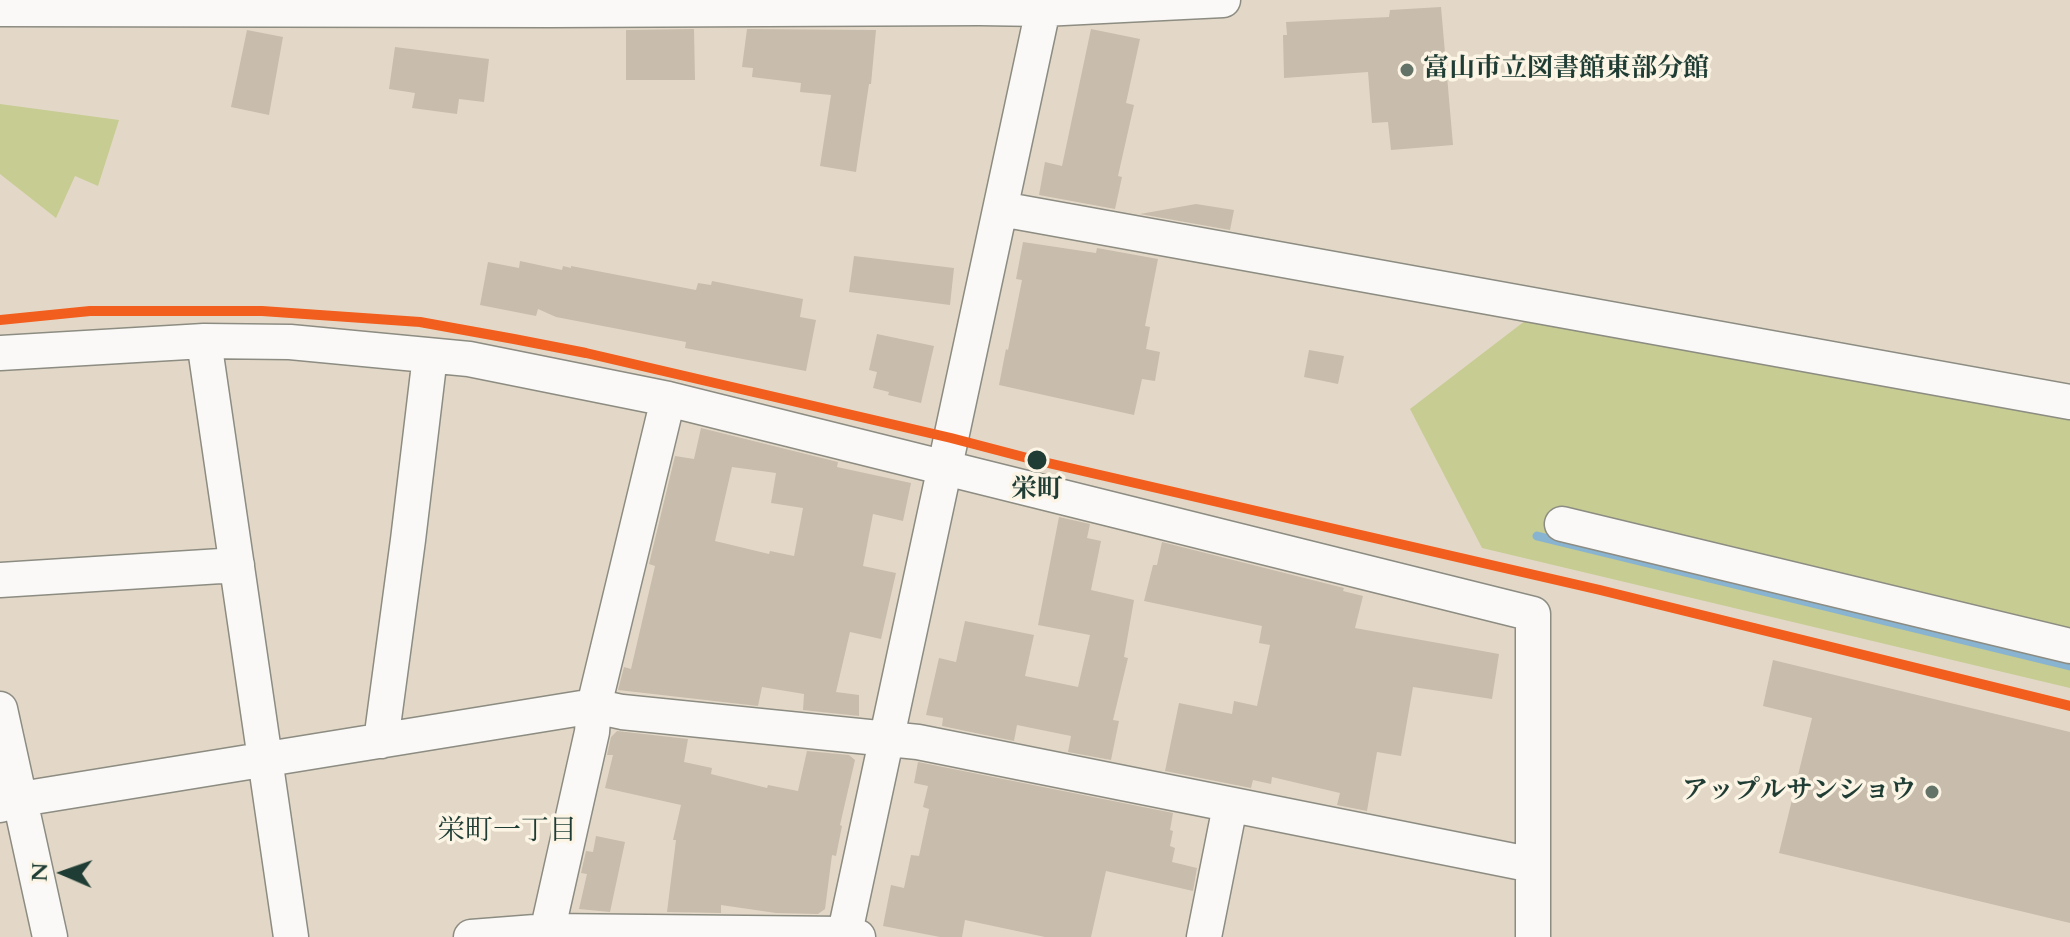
<!DOCTYPE html>
<meta charset="utf-8">
<style>
body{margin:0}
#map{position:relative;width:2070px;height:937px;overflow:hidden;background:#e3d8c7;font-family:Cardo,serif}
canvas{display:block}
.north{position:absolute;left:24px;top:833px;width:80px;height:80px;-webkit-text-stroke:6px #fcf5e5;paint-order:stroke;rotate:272deg;font-size:22px;font-weight:700;line-height:32px;text-align:center;color:#1f3d34}
.north::after{content:'';display:block;margin:auto;width:28px;height:36px;background:#1f3d34;clip-path:polygon(50% 0,100% 100%,50% 72%,0 100%)}
</style>
<div id="map">
<canvas width="2070" height="937"></canvas>
<div class="north">N</div>
</div>
<script>
const context = document.querySelector('canvas').getContext('2d');
context.lineJoin = 'round';
function fillPath(path, color) { context.fillStyle = color; context.fill(path, 'evenodd'); }
const shape = rows => new Path2D(rows.map(r => 'M' + r).join(''));
function strokePath(path, color, width, dash) { context.strokeStyle = color; context.lineWidth = width; context.lineCap = dash ? 'butt' : 'round'; context.setLineDash(dash || []); context.stroke(path); }
function drawText(font, color, halo, rows, align = 'center') {
  context.font = font + ' Cardo,"Noto Serif JP",serif'; context.lineWidth = 7; context.setLineDash([]); context.textBaseline = 'middle'; context.strokeStyle = halo; context.fillStyle = color; for (const [text, x, y, turn = 0] of rows) {
    context.save(); context.translate(x, y); context.rotate((+turn || 0) * Math.PI / 180); context.textAlign = isNaN(turn) ? turn : align; if (halo) context.strokeText(text, 0, 0); context.fillText(text, 0, 0); context.restore();
  }
}
fillPath(shape([
 [0,104,119,120,98,186,75,176,56,218,0,174],
 [1534,314,2070,415,2070,688,1482,548,1410,409]
]), '#c6cc92');
strokePath(shape([
 [1537,536,2070,666]
]), '#88b3d1', 9);
fillPath(shape([
 [1441,7,1453,145,1391,150,1388,122,1372,123,1368,72,1284,78,1283,35,1287,35,1286,22,1389,17,1390,10],
 [694,29,695,80,626,80,626,30],
 [747,29,876,30,871,84,869,84,856,172,820,166,831,95,800,92,801,83,752,77,753,68,742,67],
 [1091,29,1140,39,1126,103,1134,105,1118,176,1122,177,1115,209,1039,195,1045,162,1062,166],
 [247,30,283,37,269,115,231,107],
 [395,47,489,59,484,102,459,99,457,114,412,108,415,93,389,89],
 [1196,204,1234,210,1230,230,1140,214],
 [1023,242,1096,253,1097,248,1158,259,1145,326,1150,327,1146,349,1160,352,1155,381,1142,379,1134,415,999,385,1006,349,1008,350,1022,280,1016,279],
 [854,256,954,268,950,305,849,292],
 [520,261,562,270,563,266,571,268,571,266,696,290,698,283,711,285,712,281,803,299,800,317,816,320,806,371,685,348,686,342,556,317,538,309,536,316,480,305,488,262,519,268],
 [877,334,934,346,921,403,888,395,889,392,873,388,877,372,869,370],
 [1309,350,1344,356,1338,384,1304,377],
 [701,428,838,462,837,467,911,483,903,521,873,514,863,566,896,573,881,639,850,632,836,692,859,695,859,716,803,710,804,694,762,687,758,706,618,690,624,667,631,669,655,566,649,564,675,456,694,459],
 [732,467,776,473,771,503,803,508,794,556,770,551,769,554,715,541],
 [1059,517,1090,524,1087,538,1101,541,1091,590,1134,600,1124,657,1128,658,1113,720,1119,721,1111,760,1068,752,1071,736,1017,725,1014,741,942,726,943,718,926,715,939,658,956,662,965,621,1034,635,1025,676,1078,687,1090,635,1038,625],
 [1162,542,1344,588,1343,591,1363,596,1355,628,1499,654,1492,699,1413,687,1401,756,1377,752,1367,811,1337,805,1340,793,1272,777,1271,784,1253,780,1251,788,1165,771,1179,703,1232,714,1234,701,1257,706,1270,645,1259,643,1262,626,1144,601,1153,565,1157,565],
 [1773,660,2070,732,2070,923,1779,853,1812,718,1763,706],
 [617,731,688,739,684,762,712,768,711,774,767,788,768,785,798,791,807,751,849,755,855,760,840,825,842,826,836,856,832,855,825,909,818,914,776,913,721,905,721,913,667,912,676,840,673,840,681,805,605,788,613,755,607,755,611,737],
 [918,762,1173,813,1170,830,1173,831,1170,846,1175,848,1172,862,1197,868,1193,891,1106,871,1091,937,1045,937,965,920,962,937,940,937,883,926,891,885,904,888,911,855,919,856,929,809,923,807,928,786,914,783],
 [596,836,625,842,610,912,579,909,587,874,581,873,586,851,593,852]
]), '#c8bcad');
const minor = shape([
 [0,9,550,10,979,8,1043,9,1223,0],
 [1001,209,2070,402],
 [204,341,291,937],
 [0,353,204,341,290,342,469,359,668,399,1533,614,1533,937],
 [1562,524,2070,646],
 [0,580,237,565],
 [0,709,50,937],
 [381,741,408,540,430,356],
 [0,805,21,799,594,706,622,712,918,742,1533,865],
 [471,937,548,931,844,934,858,937],
 [546,937,592,732,594,706,668,399],
 [844,937,1045,0],
 [1204,937,1230,806]
]);
strokePath(minor, '#8c8c82', 37);
strokePath(minor, '#fbf9f7', 34);
strokePath(shape([
 [0,320,90,311,262,311,420,322,514,339,586,353,951,438,1035,460,1600,590,2070,706]
]), '#f25e1d', 10);
for (const [x, y, r, color] of [
 [1407,70,8,"#647367"],
 [1037,460,11,"#1f3d34"],
 [1932,792,8,"#647367"]
]) { const dot = new Path2D(); dot.arc(x, y, r, 0, 2 * Math.PI); context.fillStyle = color; context.fill(dot); strokePath(dot, '#fcf5e5', 3); }
drawText('bold 26px', '#1f3d34', '#fcf5e5', [
 ["富山市立図書館東部分館",1423,70],
 ["アップルサンショウ",1916,792,"right"]
], 'left');
drawText('bold 26px', '#1f3d34', '#fcf5e5', [
 ["栄町",1037,491]
]);
drawText('28px', '#1f3d34', '#fcf5e5', [
 ["栄町一丁目",507,833]
]);
</script>
